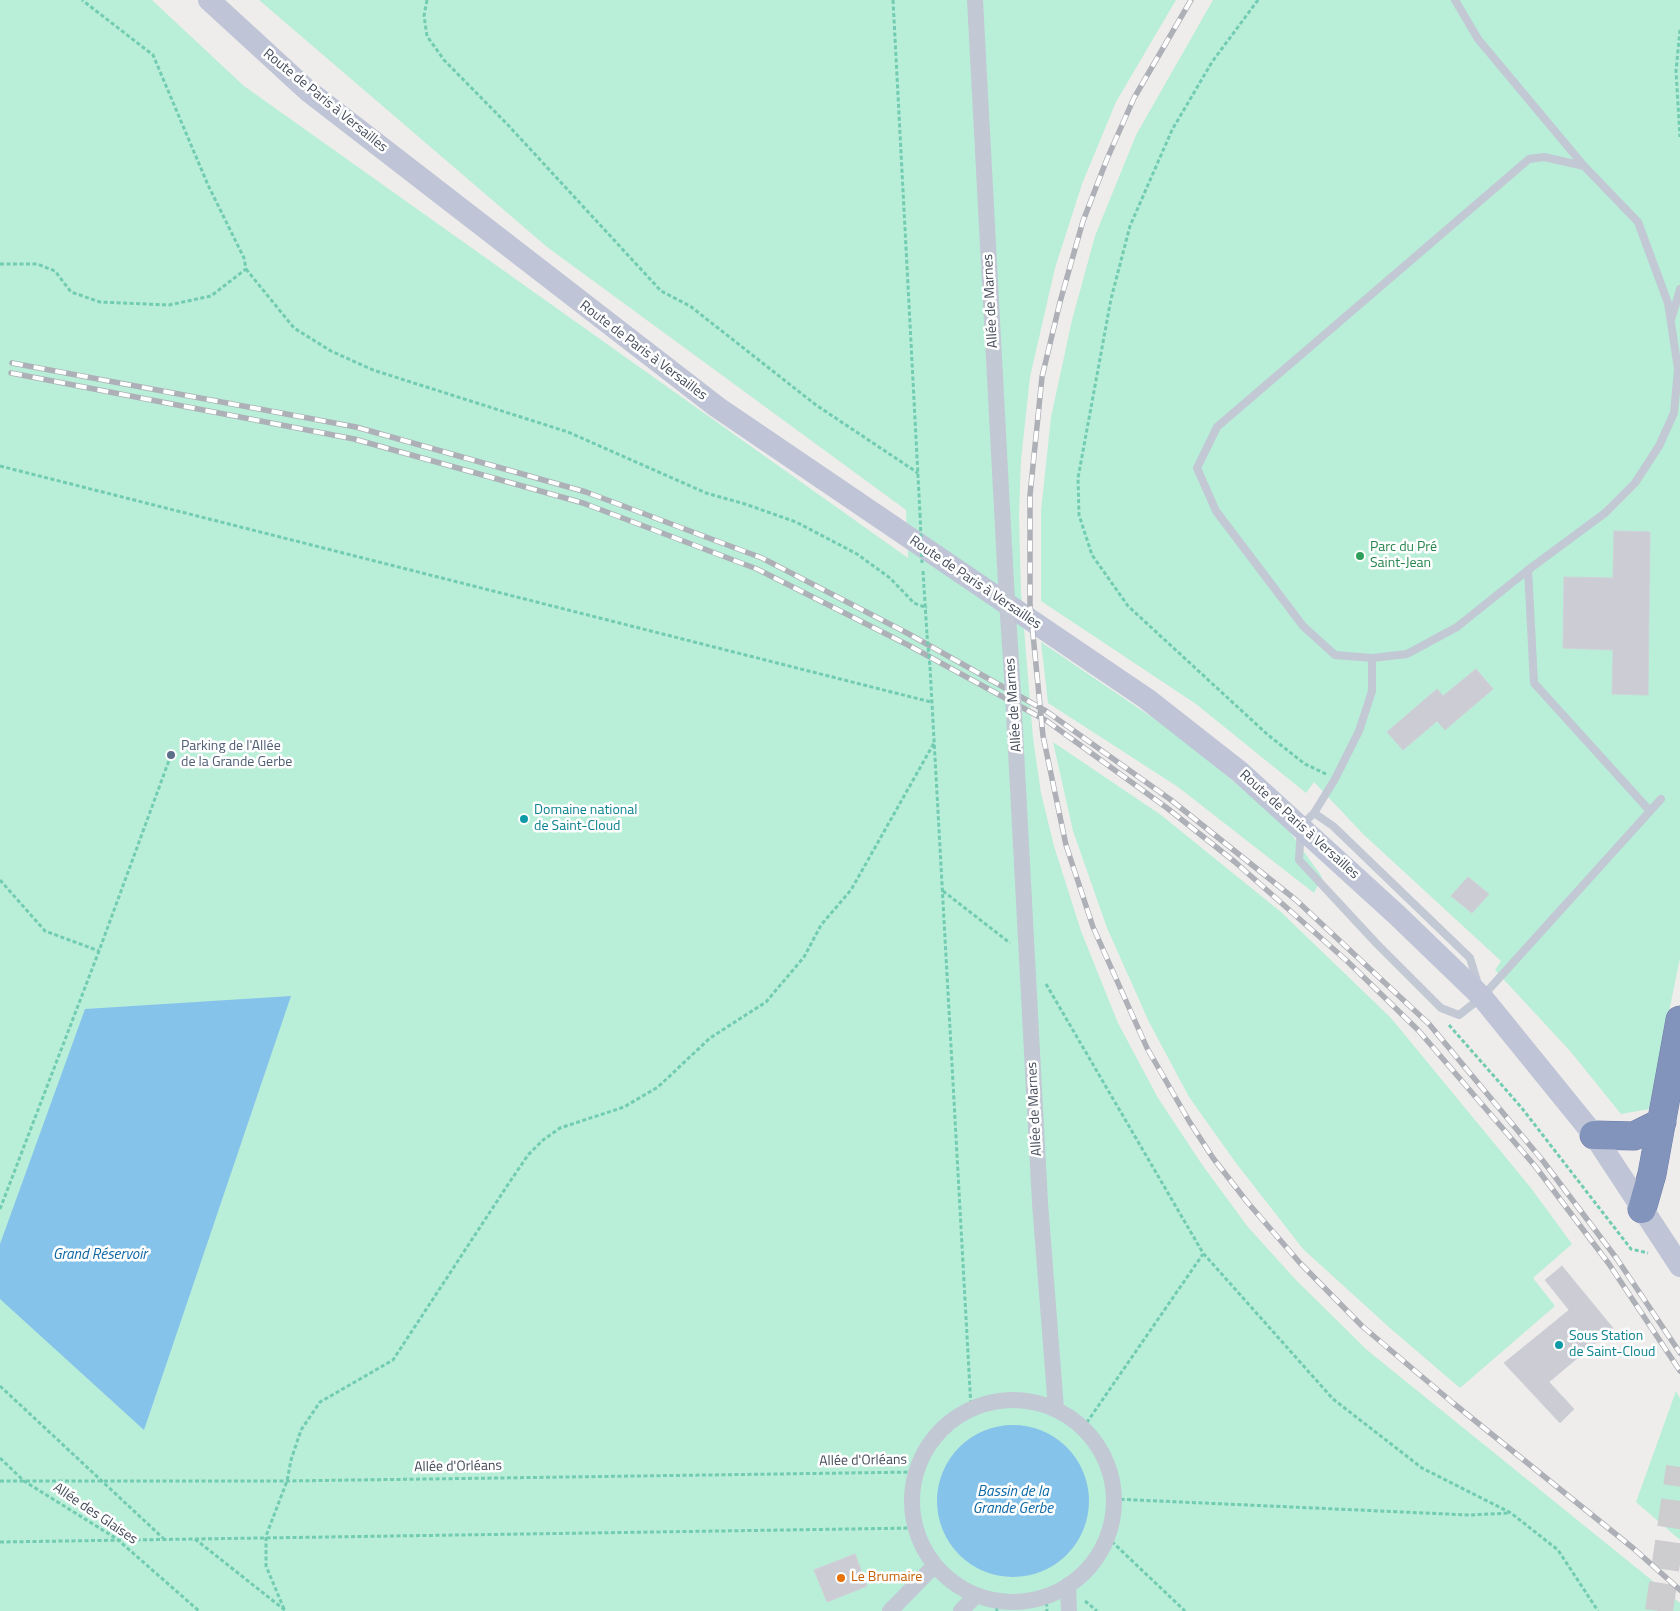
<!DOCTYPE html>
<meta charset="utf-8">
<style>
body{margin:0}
canvas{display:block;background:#efedec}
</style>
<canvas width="1680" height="1611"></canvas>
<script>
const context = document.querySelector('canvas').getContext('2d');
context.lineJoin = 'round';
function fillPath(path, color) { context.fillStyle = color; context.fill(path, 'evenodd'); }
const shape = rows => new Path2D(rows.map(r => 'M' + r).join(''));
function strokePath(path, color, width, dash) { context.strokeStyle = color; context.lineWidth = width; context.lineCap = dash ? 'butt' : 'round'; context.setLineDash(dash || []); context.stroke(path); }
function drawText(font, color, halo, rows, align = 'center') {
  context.font = font + ' "Titillium Web",sans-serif'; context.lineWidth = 5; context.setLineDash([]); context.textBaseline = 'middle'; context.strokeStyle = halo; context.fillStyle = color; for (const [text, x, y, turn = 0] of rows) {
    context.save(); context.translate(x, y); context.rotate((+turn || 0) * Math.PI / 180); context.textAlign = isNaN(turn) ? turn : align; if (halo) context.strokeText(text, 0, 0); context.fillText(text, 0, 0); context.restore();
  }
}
fillPath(shape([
 [0,0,152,0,244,86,908,558,906,510,547,247,259,0,1176,0,1116,102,1082,184,1055,268,1030,377,1021,460,1019,516,1021,592,1033,738,1041,793,1054,846,1081,931,1118,1023,1158,1098,1203,1166,1248,1227,1295,1279,1367,1350,1680,1603,1680,1611,0,1611],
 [1213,0,1680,0,1680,958,1649,1109,1621,1114,1570,1051,1495,970,1501,961,1363,834,1314,782,1306,793,1196,704,1041,601,1041,511,1051,417,1072,320,1095,236,1136,135],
 [1041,642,1181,737,1285,825,1322,877,1314,893,1178,787,1048,703],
 [1053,742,1161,815,1281,912,1391,1018,1531,1188,1572,1244,1533,1278,1555,1306,1460,1388,1391,1329,1303,1249,1236,1163,1189,1097,1149,1022,1107,928,1073,831],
 [1676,1391,1680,1398,1680,1540,1636,1502]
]), '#b9eed8');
fillPath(shape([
 [291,996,144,1430,0,1299,0,1244,85,1009],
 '937 1501a76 76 0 1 1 152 0a76 76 0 1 1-152 0Z'
]), '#86c3eb');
const building = shape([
 [1614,531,1650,532,1648,695,1612,694,1613,650,1563,648,1564,577,1613,578,1614,531],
 [1476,669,1493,689,1445,730,1437,721,1403,750,1387,732,1437,689,1443,696,1476,669],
 [1468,877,1489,894,1472,913,1451,896,1468,877],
 [1562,1266,1613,1328,1549,1382,1574,1409,1560,1423,1504,1363,1569,1310,1545,1280,1562,1266],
 [855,1554,867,1586,827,1602,814,1570,855,1554]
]);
fillPath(building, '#cccdd4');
strokePath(building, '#d0d1d8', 1);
strokePath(shape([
 [1659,1611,1680,1467]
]), '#cdcdcf', 28, [28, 14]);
const motorway = shape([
 [1594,1135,1634,1136,1662,1122],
 [1642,1209,1652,1174,1680,1020]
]);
strokePath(motorway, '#6f7fa8', 29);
strokePath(shape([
 [427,0,424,16,427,36,444,60,508,125,661,291,690,306,816,405,918,473],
 [893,0,920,514],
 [1258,0,1212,62,1172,130,1130,226,1111,299,1078,478,1079,515,1092,555,1128,606,1268,735,1305,764,1326,774],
 [1680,30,1676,71,1680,137],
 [0,264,37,264,55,271,71,292,100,302,169,305,211,296,246,269,244,258,208,185,153,55,82,0],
 [246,269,294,328,331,351,373,370,568,432,706,493,745,504,796,522,857,554,890,578,914,603,927,608],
 [0,466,931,702],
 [923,571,927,635],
 [930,667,971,1408],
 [0,880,45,931,99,951],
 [943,891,1010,943],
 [1046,984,1203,1253,1333,1399,1422,1468,1511,1513,1558,1550,1598,1611],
 [1449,1025,1521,1107,1631,1249,1648,1253],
 [0,1209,99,951,171,755],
 [0,1386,164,1539],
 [1083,1428,1203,1254],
 [0,1458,24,1481,117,1539,199,1611],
 [0,1481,287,1481,916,1472],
 [1114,1499,1469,1515,1510,1513],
 [1107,1537,1185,1611],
 [195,1539,286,1611],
 [0,1542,915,1528],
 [1046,1596,1047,1611],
 [996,1601,997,1611],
 [1085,1601,1097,1611],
 [284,1609,266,1566,266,1536,287,1481,291,1460,301,1430,320,1402,393,1360,509,1183,528,1155,543,1140,560,1128,624,1107,658,1087,710,1038,766,1002,804,957,821,925,851,890,934,743]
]), '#72ccb1', 3, [4, 2.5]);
strokePath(shape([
 [1455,0,1478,39,1584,166],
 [1544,157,1584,166,1638,222,1668,303,1678,369,1674,413,1659,446,1635,483,1605,513,1528,570,1457,627,1407,654,1372,658,1335,655,1303,626,1216,511,1197,468,1217,427,1529,159,1544,157],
 [1672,317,1680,289],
 [1528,570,1534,683,1650,811],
 [1372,658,1372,691,1359,731,1335,779,1314,813,1301,826,1299,860,1377,944,1441,1008,1459,1015,1482,997,1661,799],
 [1314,813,1333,826,1470,958,1478,984]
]), '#c2c8d4', 8);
strokePath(shape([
 [975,0,1006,584],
 [1008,615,1012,677],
 [1014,713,1040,1203,1056,1409],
 '912 1501a101 101 0 1 1 202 0a101 101 0 1 1-202 0Z',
 [1068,1585,1069,1611],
 [890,1611,935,1565],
 [961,1611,975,1596]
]), '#c2c8d4', 16);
strokePath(shape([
 [209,0,307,90,717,407,1147,699,1240,772,1397,915,1482,997,1594,1135,1680,1266]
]), '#bfc5d6', 22);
strokePath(motorway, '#8394bc', 28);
const rail = shape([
 [1191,0,1134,98,1107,159,1083,221,1060,302,1042,377,1030,495,1030,604,1043,736,1066,845,1093,927,1147,1048,1189,1121,1213,1158,1248,1203,1300,1263,1362,1326,1453,1403,1633,1548,1680,1590],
 [12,363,356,427,586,492,762,558,907,633,1046,711,1171,800,1296,900,1429,1024,1543,1161,1617,1259,1680,1353],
 [11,373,354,439,583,503,757,569,908,645,1047,721,1167,808,1235,862,1347,961,1418,1030,1535,1166,1609,1264,1680,1371]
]);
strokePath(rail, '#aeb0b7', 5.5);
strokePath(rail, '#fff', 4, [11]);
strokePath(shape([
 [920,514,922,563],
 [927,635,930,667]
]), '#72ccb1', 3, [4, 2.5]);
strokePath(shape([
 [1006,584,1008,615],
 [1012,677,1014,713]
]), '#c2c8d4', 16);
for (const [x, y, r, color] of [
 [1360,556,5,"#2e9e5b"],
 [171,755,5,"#5c6f8a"],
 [524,819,5,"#0f9aa8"],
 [1559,1345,5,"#0f9aa8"],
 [841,1578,5,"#e8710a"]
]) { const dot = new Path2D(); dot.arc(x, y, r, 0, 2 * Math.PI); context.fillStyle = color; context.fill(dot); strokePath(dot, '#fff', 2); }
drawText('14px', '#454c5a', '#fff', [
 ["Route de Paris à Versailles",325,101,39],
 ["Allée de Marnes",991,301,-93],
 ["Route de Paris à Versailles",643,351,37],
 ["Route de Paris à Versailles",975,583,34],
 ["Allée de Marnes",1014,705,-94],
 ["Route de Paris à Versailles",1299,825,42],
 ["Allée de Marnes",1035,1109,-93],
 ["Allée d'Orléans",863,1461,-1],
 ["Allée d'Orléans",458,1467,-1],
 ["Allée des Glaises",95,1514,34]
]);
drawText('14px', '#27864d', '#fff', [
 ["Parc du Pré",1370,548],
 ["Saint-Jean",1370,564]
], 'left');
drawText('14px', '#4e5e75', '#fff', [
 ["Parking de l'Allée",181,747],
 ["de la Grande Gerbe",181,763]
], 'left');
drawText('14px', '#0d838f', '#fff', [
 ["Domaine national",534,811],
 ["de Saint-Cloud",534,827],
 ["Sous Station",1569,1337],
 ["de Saint-Cloud",1569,1353]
], 'left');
drawText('14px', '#c56008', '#fff', [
 ["Le Brumaire",851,1578]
], 'left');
drawText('italic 15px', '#0c67a5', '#fff', [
 ["Grand Réservoir",100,1255],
 ["Bassin de la",1013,1492],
 ["Grande Gerbe",1013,1509]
]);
</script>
